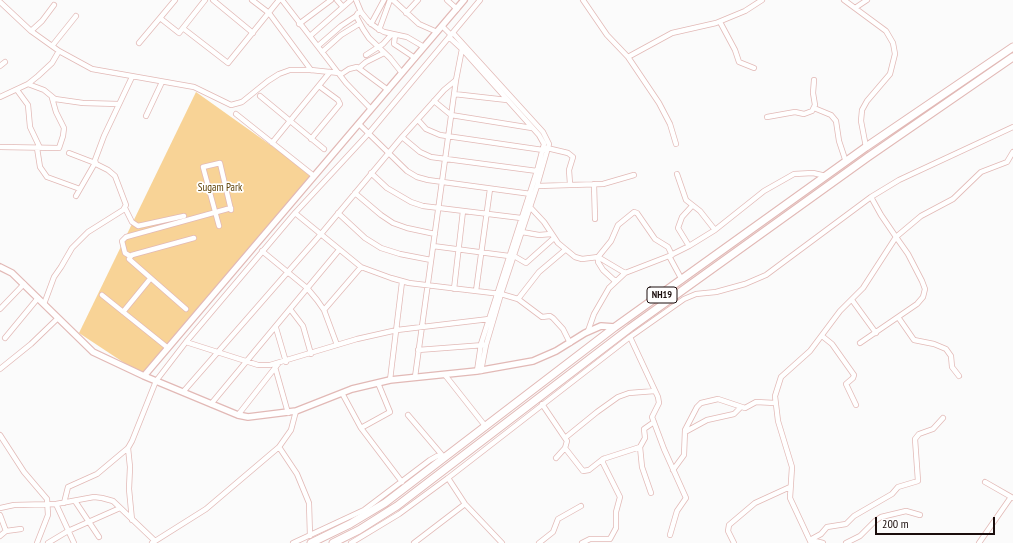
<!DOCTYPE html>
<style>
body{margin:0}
#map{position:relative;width:1013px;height:543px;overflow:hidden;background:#fbfbfb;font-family:"PT Sans Narrow",sans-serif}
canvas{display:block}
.scale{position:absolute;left:875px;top:517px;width:120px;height:18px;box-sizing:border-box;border:2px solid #1a0d0c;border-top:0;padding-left:5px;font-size:12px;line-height:14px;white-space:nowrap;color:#1a0d0c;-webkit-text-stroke:3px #fff;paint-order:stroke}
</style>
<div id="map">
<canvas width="1013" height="543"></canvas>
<div class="scale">200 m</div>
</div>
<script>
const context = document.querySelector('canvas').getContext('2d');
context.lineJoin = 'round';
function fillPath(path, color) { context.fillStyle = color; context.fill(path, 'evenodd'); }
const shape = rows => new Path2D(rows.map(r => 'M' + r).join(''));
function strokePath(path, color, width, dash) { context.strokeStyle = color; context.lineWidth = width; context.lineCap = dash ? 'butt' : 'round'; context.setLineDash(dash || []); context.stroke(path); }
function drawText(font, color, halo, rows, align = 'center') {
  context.font = font + ' "PT Sans Narrow",sans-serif'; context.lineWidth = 3.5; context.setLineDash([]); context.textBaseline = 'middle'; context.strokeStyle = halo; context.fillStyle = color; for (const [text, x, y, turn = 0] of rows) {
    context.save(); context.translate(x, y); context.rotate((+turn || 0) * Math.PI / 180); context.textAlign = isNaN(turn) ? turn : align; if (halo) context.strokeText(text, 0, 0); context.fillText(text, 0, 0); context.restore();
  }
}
fillPath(shape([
 [196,92,314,176,144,376,79,333]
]), '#f8d396');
const minor = shape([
 [175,0,160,18,179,33,205,0],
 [213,0,253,33],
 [252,0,269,13,311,70],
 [282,0,346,83,371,109],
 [337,0,343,7],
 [356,0,361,12,369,22,377,28,384,32,407,37,424,47],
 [393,0,419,24,437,32],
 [447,0,457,9],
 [583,0,607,35,628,57,659,103,670,124,676,144],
 [844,0,886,31,893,43,895,54,890,74,867,101,862,110,861,121,866,147],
 [0,2,31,31,59,51,52,63,38,76,28,84,0,97],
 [855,8,867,0],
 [361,12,358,13,356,16,363,29,369,38,390,58,402,73],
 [406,13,418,0],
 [720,22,735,50,739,62,754,68],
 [299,24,331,0],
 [371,24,384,0],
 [442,26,451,35],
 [184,29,228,63,279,0],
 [379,30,390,0],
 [31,31,42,21,54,5],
 [453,33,543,132,549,144,537,186,501,294,486,345,481,371],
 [395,35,394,44,415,58],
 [310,36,351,0],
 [449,37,462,49,539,135,544,144,537,171,481,344,477,371],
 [139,43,160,18],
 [52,46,76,16],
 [318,46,341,26,356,16],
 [59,51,92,69,194,87,231,105,242,102,268,81,279,74,290,70,311,70,339,73],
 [322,52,341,35,359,24],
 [366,55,383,44,392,34],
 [628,57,672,33,716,23,745,11,762,0],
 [0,66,5,62],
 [359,68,366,62,384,53],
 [340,75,349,69,357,67,388,90],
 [28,84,44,90,55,99,83,103,119,104],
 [17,90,28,105,30,127,40,148],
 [454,94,507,100],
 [260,96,324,149],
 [434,101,451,115,532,128],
 [814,108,831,115,836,121,839,141,846,162],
 [236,114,314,176],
 [146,116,162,82],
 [767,117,795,112,804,114,812,111,815,105,813,93,814,80],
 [418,120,426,129,440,135,543,150],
 [359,124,407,171,417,177,428,180,531,194],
 [402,137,420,152,431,157,537,171],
 [311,139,340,104,338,100,319,86],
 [272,143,330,72],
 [0,147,59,148,63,136,64,128,56,112,52,98],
 [37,148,40,167,47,177,80,189],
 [547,148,568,153,573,157,569,170,570,184],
 [69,153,95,163,76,196],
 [371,173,387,188,411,202,423,206,521,218],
 [677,174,686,200,700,211,715,230],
 [594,184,595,219],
 [537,186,603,184,634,175],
 [355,193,381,215,393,223,407,228,435,234],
 [530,207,544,222,558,243,575,257,582,259,598,257,625,273],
 [125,208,132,222,138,226,184,216],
 [295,213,361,267,391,278,409,283,501,294,518,299,542,317,550,316,553,318,563,329,570,343],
 [338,213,365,238,381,248,400,254,431,260],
 [219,226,203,167,220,163,231,210],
 [522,232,539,235,551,234],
 [433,246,509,256],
 [689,246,678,228,682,217,692,206],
 [262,251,307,288,317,300,324,310,337,345],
 [130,256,125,253,122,241,126,237,231,208],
 [514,256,526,263,554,238],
 [669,256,682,280],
 [615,281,603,270,598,262,598,257,611,241,618,225,634,212,637,213,655,239,668,247,672,255],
 [454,289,463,211],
 [476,291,490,189],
 [102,295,168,348],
 [518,299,539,272,565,250],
 [852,300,876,333],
 [44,304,54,277,61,267,72,248,88,232,123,210,126,205,115,176,108,170,96,164,95,160,104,136,132,77],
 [0,309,24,284],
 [186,309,129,259,132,255,194,238],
 [290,309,303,326,311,354],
 [324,310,361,267],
 [123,312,150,279],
 [898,317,914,340,934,344,946,349,951,356,952,367,959,376],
 [276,328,286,362],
 [588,331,594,314,609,288,625,273,669,256,689,246,715,230,764,191,794,174,813,173,826,176],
 [822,336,832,344,854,375,853,378,846,384,856,405],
 [630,337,658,397,659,403,652,417,664,449,686,498,677,511,670,535],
 [5,338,38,298],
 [186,342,258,365,270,365,357,339,397,330,489,319],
 [860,343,917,304,923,297,925,289,922,281,908,254,896,237,921,216,953,199,981,172,1007,162,1013,152],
 [418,350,484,345],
 [275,367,288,413],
 [0,369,31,344,58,318],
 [445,375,486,427],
 [415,377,456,80,462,49],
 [390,380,402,282],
 [183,392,321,234,402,137,444,90,456,80],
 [342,393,361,428,402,482],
 [211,404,339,250],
 [542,404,567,441,565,448,556,458],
 [238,415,278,364],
 [408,415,442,455],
 [361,428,390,412,378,383],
 [685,432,707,420,734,414,741,407],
 [0,435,24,472,47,499,48,515,37,543],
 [565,438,597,412,618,397,629,393,655,391],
 [279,447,297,474,309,503,310,536],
 [640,447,642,467,651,493],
 [128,448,130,467,129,489,132,520],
 [565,448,583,471,589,470,603,459],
 [673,470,684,455,685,430,697,407,701,403,718,399,745,408,756,402,775,403],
 [448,478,465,504,502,543],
 [985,482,1013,498],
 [75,501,99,537],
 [64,503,68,487,97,474,128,448,132,441,156,381,186,342,295,213,369,133,480,0],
 [56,504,74,543],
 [0,508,14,505,56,504,94,497,102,498,113,501,155,541],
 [0,515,6,531],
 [0,536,6,531,21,529],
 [810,540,821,534,827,527,846,524,854,516,892,494,898,487,918,481,915,439,919,434,933,429,943,418],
 [811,542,815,541,823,543],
 [48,543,68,531,120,508],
 [152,543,206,509,279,447,291,430,296,411],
 [293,543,364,510,430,460,437,456,446,456],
 [351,543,399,514,448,478,630,337,684,299,696,294,716,292,745,284,766,275,871,197,899,180,1013,127],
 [414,543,465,504],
 [539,543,553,532,558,519,581,506],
 [582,543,590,539,610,539,616,528,616,512,620,497,603,463,603,459,640,447,645,438,644,429,654,422],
 [734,543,728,531,729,525,755,503,790,487],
 [811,543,790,498,792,467,778,421,775,396,781,377,810,351,840,311,863,288,896,237,881,215,871,197],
 [846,543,860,536,875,521,881,517,906,511,920,515],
 [979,543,1011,497]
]);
const tertiary = shape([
 [0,267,12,273,93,352,144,376,238,415,248,417,296,411,352,389,390,380,477,371,533,361,556,351,585,333,601,326,615,327],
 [144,376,464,0]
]);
const trunk = shape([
 [311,543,350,524,385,503,615,327,866,147,1013,47],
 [333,543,359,530,397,506,630,328,868,157,1013,57]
]);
strokePath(minor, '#e2b9b6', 6);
strokePath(tertiary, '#e2b9b6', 8);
strokePath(trunk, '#e2b9b6', 9);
strokePath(minor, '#fff', 4.5);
strokePath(tertiary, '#fff', 5.5);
strokePath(trunk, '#fff', 7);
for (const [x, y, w] of [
 [662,295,30]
]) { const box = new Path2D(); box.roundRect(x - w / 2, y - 8, w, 16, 3); context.fillStyle = '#fff'; context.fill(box); strokePath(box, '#1a0d0c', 1); }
drawText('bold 10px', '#1a0d0c', null, [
 ["NH19",662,295]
]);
drawText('11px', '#5e4106', '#fff', [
 ["Sugam Park",220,188]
]);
</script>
